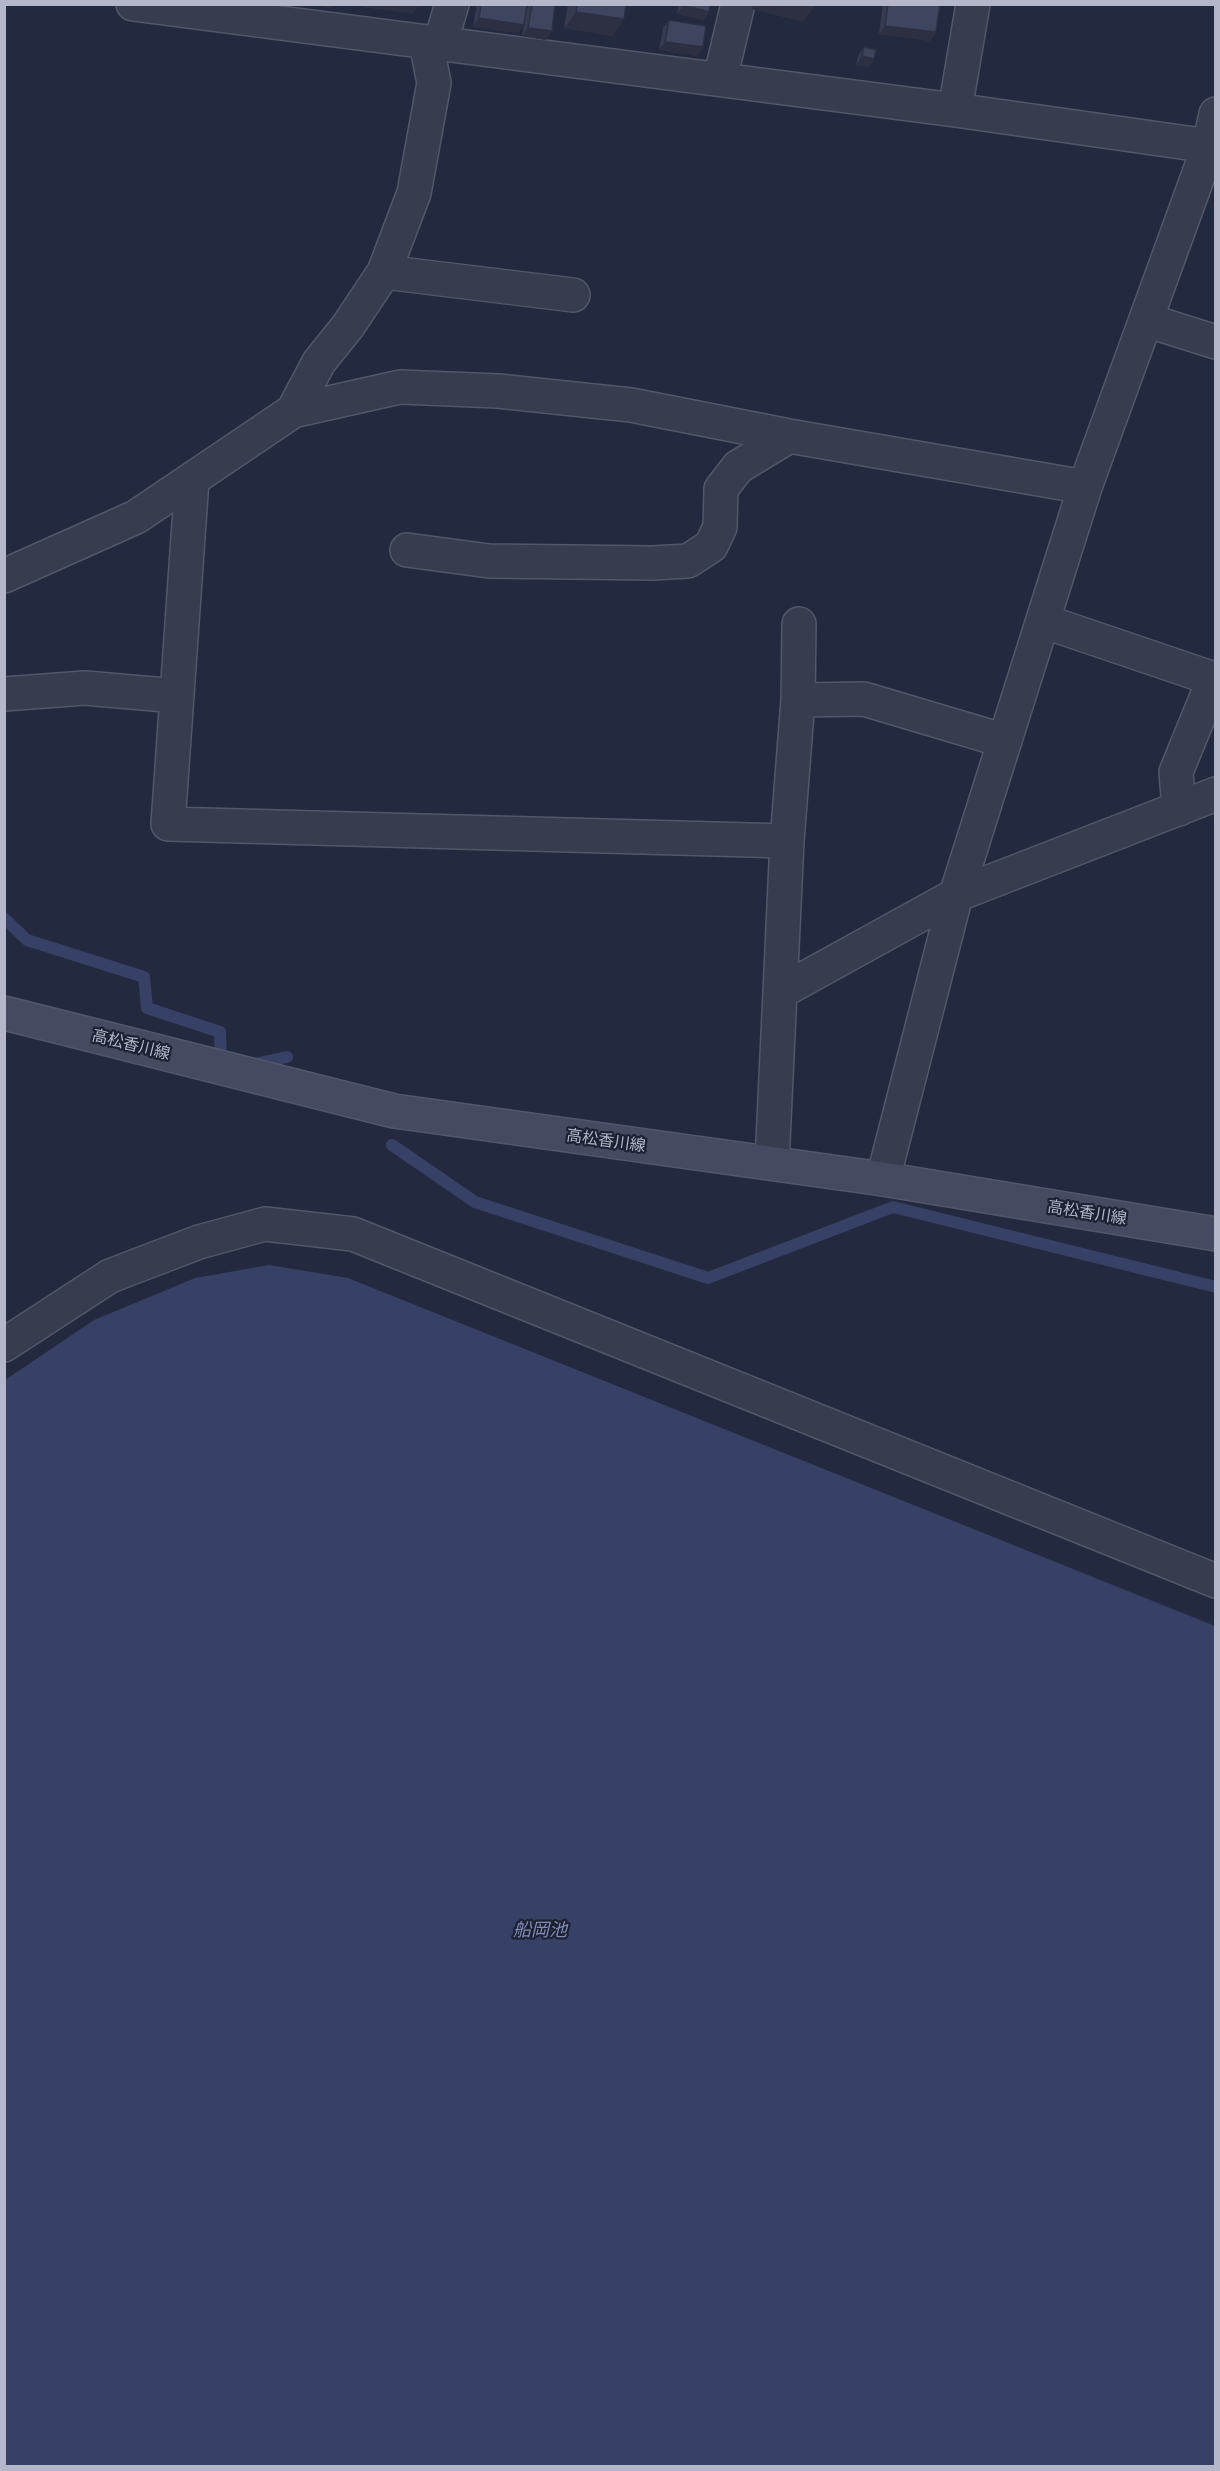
<!DOCTYPE html>
<meta charset="utf-8">
<style>
body{margin:0}
#map{position:relative;width:1220px;height:2471px;overflow:hidden;background:#23293e;font-family:Raleway,sans-serif}
canvas{display:block}
.frame{position:absolute;inset:0;border:6px solid #b3b7c9;pointer-events:none}
</style>
<div id="map">
<canvas width="1220" height="2471"></canvas>
<div class="frame"></div>
</div>
<script>
const context = document.querySelector('canvas').getContext('2d');
context.lineJoin = 'round';
function fillPath(path, color) { context.fillStyle = color; context.fill(path, 'evenodd'); }
const shape = rows => new Path2D(rows.map(r => 'M' + r).join(''));
function strokePath(path, color, width, dash) { context.strokeStyle = color; context.lineWidth = width; context.lineCap = dash ? 'butt' : 'round'; context.setLineDash(dash || []); context.stroke(path); }
function drawText(font, color, halo, rows, align = 'center') {
  context.font = font + ' Raleway,"Noto Sans JP",sans-serif'; context.lineWidth = 4.5; context.setLineDash([]); context.textBaseline = 'middle'; context.strokeStyle = halo; context.fillStyle = color; for (const [text, x, y, turn = 0] of rows) {
    context.save(); context.translate(x, y); context.rotate((+turn || 0) * Math.PI / 180); context.textAlign = isNaN(turn) ? turn : align; if (halo) context.strokeText(text, 0, 0); context.fillText(text, 0, 0); context.restore();
  }
}
fillPath(shape([
 [269,1265,348,1278,1215,1626,1215,2466,5,2466,5,1380,94,1320,195,1278]
]), '#364165');
strokePath(shape([
 [4,918,27,940,144,977,147,1008,220,1032,221,1065],
 [250,1065,287,1057],
 [392,1145,475,1202,708,1278,893,1207,1216,1287]
]), '#364165', 12);
const minor = shape([
 [133,4,955,110,1216,147],
 [440,44,452,4],
 [720,79,738,4],
 [955,110,973,4],
 [384,272,573,295],
 [1146,320,1216,342],
 [293,411,400,387,498,391,631,405,789,436,1085,487],
 [192,480,168,824,787,841],
 [407,550,489,561,652,563,688,561,711,546,720,527,721,489,738,467,789,436],
 [4,576,136,517,293,411,319,362,348,326,384,272,414,193,434,83,426,42],
 [1043,621,1214,679,1176,772,1179,809],
 [4,694,85,688,177,696],
 [798,700,864,699,1005,741],
 [782,991,956,895,1216,794],
 [772,1163,787,841,798,700,799,624],
 [883,1179,956,895,1085,487,1209,146,1216,114],
 [4,1345,110,1276,199,1242,265,1224,353,1234,1216,1581]
]);
const secondary = shape([
 [4,1013,394,1111,883,1179,1216,1234]
]);
strokePath(minor, '#525769', 36);
strokePath(secondary, '#525769', 36);
strokePath(minor, '#373c4e', 33);
strokePath(secondary, '#454a61', 33);
fillPath(shape([
 [477,4,555,5,546,40,522,36,526,10,529,6,527,6,518,33,473,27],
 [568,4,626,4,613,36,564,28],
 [679,4,710,4,709,12,703,20,677,14],
 [883,4,940,4,936,32,930,41,879,34],
 [669,20,703,47,697,56,659,50,663,28],
 [864,47,874,59,868,67,856,65,858,56]
]), '#363b51');
fillPath(shape([
 [311,4,333,4,331,8],
 [363,4,419,4,413,14,361,7],
 [755,4,809,4,815,6,803,22,751,9],
 [683,5,709,12,703,20,677,14],
 [576,12,624,19,613,36,564,28],
 [479,18,524,25,518,33,473,27],
 [885,26,936,32,930,41,879,34],
 [528,28,552,31,546,40,522,36],
 [665,42,703,47,697,56,659,50],
 [862,56,874,59,868,67,856,65]
]), '#2c3042');
const building = shape([
 [481,4,527,4,524,25,479,18,481,4],
 [532,4,555,5,552,31,528,28,532,4],
 [577,4,626,4,624,19,576,12,577,4],
 [683,4,710,4,709,12,683,5,683,4],
 [888,4,940,4,936,32,885,26,888,4],
 [669,20,706,26,703,47,665,42,669,20],
 [864,47,876,50,874,59,862,56,864,47]
]);
fillPath(building, '#3f455e');
strokePath(building, '#2c3042', 1.5);
drawText('16px', '#b3b7c9', '#1c2133', [
 ["高松香川線",131,1045,14],
 ["高松香川線",606,1141,8],
 ["高松香川線",1087,1213,9]
]);
drawText('italic 18px', '#818db6', '#1c2133', [
 ["船岡池",540,1931]
]);
</script>
